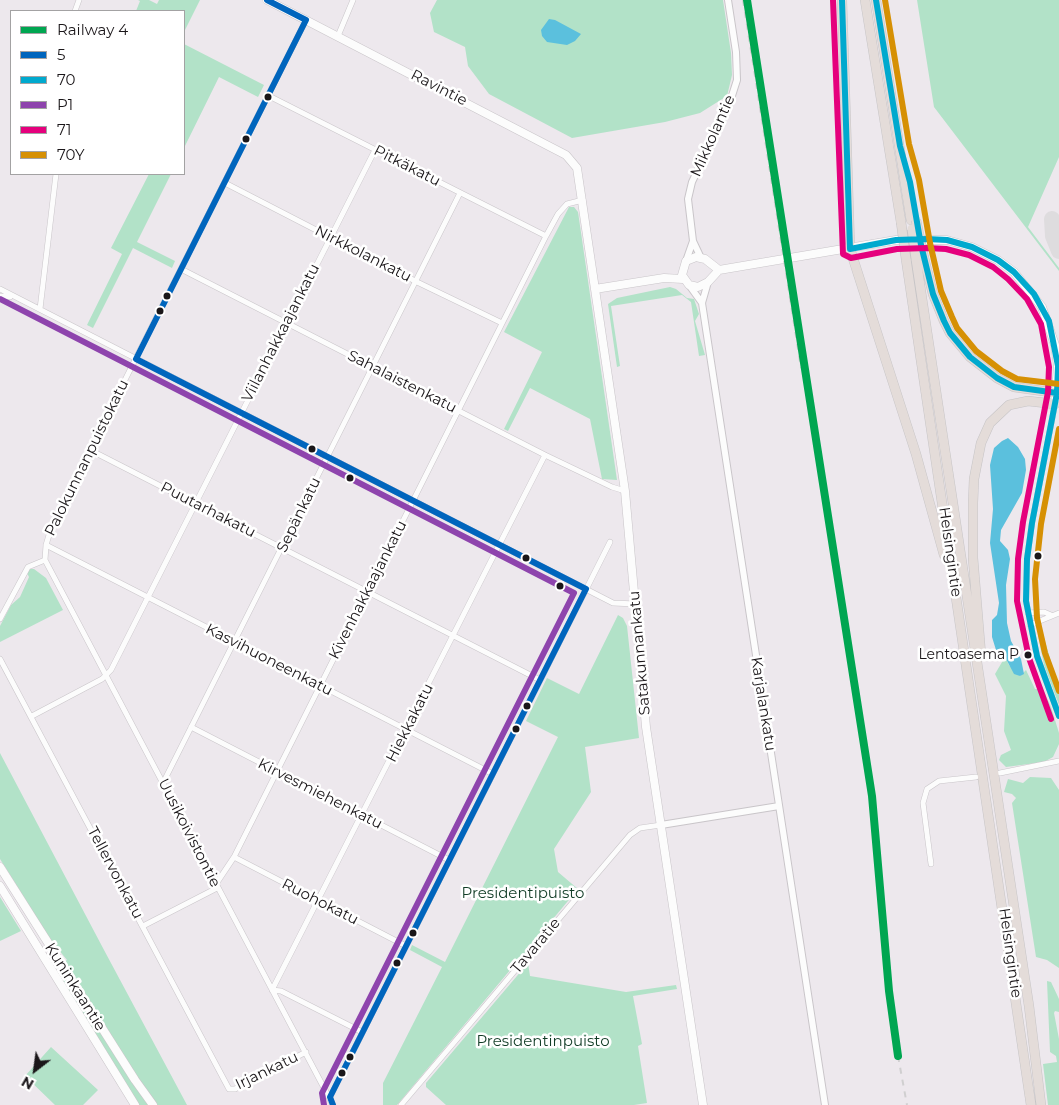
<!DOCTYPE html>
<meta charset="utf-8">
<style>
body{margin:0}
#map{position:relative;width:1059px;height:1105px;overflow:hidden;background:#ede8ed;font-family:Montserrat,sans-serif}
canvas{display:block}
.legend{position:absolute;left:10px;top:10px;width:175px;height:165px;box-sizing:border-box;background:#fff;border:1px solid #a3a2a3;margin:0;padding:6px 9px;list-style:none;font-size:15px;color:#1a1619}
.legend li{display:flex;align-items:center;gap:10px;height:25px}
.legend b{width:25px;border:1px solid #a3a2a3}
.north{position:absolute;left:10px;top:1045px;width:50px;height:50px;-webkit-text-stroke:4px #fff;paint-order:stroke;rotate:210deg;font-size:14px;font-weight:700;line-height:20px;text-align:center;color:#1a1619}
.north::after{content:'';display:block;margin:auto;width:18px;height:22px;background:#1a1619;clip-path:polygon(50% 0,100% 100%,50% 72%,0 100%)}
</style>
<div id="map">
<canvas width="1059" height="1105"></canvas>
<ul class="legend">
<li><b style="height:6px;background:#00a651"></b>Railway 4</li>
<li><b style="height:6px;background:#0065bd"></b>5</li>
<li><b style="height:6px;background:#00a9ce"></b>70</li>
<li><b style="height:6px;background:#8e44ad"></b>P1</li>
<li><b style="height:6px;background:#e5007d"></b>71</li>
<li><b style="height:6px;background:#d69004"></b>70Y</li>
</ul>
<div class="north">N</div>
</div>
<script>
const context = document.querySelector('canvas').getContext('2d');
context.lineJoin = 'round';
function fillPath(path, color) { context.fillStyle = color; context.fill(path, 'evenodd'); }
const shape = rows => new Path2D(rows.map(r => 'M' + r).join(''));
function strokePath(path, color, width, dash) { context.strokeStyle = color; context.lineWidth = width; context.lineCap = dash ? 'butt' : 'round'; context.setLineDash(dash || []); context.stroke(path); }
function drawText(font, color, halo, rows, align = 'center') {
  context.font = font + ' Montserrat,sans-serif'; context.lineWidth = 5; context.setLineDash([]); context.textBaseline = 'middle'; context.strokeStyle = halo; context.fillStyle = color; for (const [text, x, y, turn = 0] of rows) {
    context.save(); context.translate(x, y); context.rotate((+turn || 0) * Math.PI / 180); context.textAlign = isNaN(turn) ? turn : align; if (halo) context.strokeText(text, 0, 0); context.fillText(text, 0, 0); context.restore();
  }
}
fillPath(shape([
 [138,0,149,0,157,4,159,0,200,0,184,32,184,11,136,11,140,1],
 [437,0,723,0,731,53,732,75,727,96,700,113,665,122,572,138,489,94,468,66,465,47,434,32,430,13],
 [917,0,1059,0,1059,157,1028,227,1059,268,1059,271,934,107],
 [184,44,264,85,258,97,219,77,184,148],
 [149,174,171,174,137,242,175,261,172,268,133,248,93,328,87,325,122,254,111,248],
 [569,207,574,207,578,212,617,480,602,479,590,419,530,388,508,431,504,429,542,352,504,332],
 [670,287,676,289,687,298,694,299,699,314,695,321,705,355,699,356,691,302,682,295,611,306,620,366,617,367,608,304,617,298],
 [30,569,34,569,46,578,63,610,0,642,0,626,11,605,20,597,29,577,27,573],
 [618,615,623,618,627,626,639,738,585,747,591,792,554,849,558,872,578,889,397,1105,383,1105,383,1083,442,967,410,950,412,945,445,962,558,737,526,721,547,678,579,694],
 [1043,634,1059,690,1059,705,1044,665,1038,636],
 [1005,657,1009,665,1020,676,1026,670,1035,689,1043,689,1051,707,1059,733,1059,744,1053,757,1044,762,1006,767,999,760,1001,755,1011,750,1004,731,1006,696,995,674],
 [0,753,104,950,187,1105,157,1105,153,1102,65,961,67,960,50,939,0,859],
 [1030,777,1051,778,1059,790,1059,968,1047,960,1036,957,1012,803,1016,798,1012,794,1004,792,1008,779,1023,783],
 [0,897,21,931,0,941],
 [528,963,530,976,626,992,676,985,677,989,633,996,642,1044,638,1046,647,1103,634,1105,446,1105,426,1087,426,1083],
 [62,978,64,981,68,979,151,1105,138,1105,68,989,60,980],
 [1047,981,1051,982,1059,999,1059,1012,1055,1011,1054,1013,1059,1039,1059,1105,1048,1105,1043,1064,1057,1062,1056,1056,1050,1052],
 [51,1047,98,1090,83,1105,55,1105,25,1076]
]), '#b2e2c8');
fillPath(shape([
 [549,19,555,20,581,34,575,41,567,45,547,42,542,36,541,30],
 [1008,438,1018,447,1025,459,1026,470,1022,493,1001,530,1000,541,1008,550,1010,559,1006,585,1007,623,1011,641,1021,659,1024,674,1020,676,1014,674,1005,657,996,650,992,637,992,620,997,615,999,603,990,543,993,509,990,465,994,448,1002,441]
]), '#5bc0dd');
strokePath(shape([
 [1052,219,1053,236,1059,251]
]), '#dedcde', 16);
const minor = shape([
 [75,11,79,0],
 [338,36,353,0],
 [269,96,546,236],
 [225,183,417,282,502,323],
 [181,269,545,455,612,487,625,491],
 [0,289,613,603,636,604],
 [0,296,10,297],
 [40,309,56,174],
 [1055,404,1032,523,1027,559,1026,601,1037,656,1059,716],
 [90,450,540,680],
 [46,545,493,774],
 [45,560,333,1105],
 [1028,613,1044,612,1051,615],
 [0,619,28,567,45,560,46,545,52,525,306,20],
 [1030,625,1059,613],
 [0,659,229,1089,235,1089,306,1052],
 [32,716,102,679,111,670,375,150],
 [191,727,449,860],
 [1000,773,1059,761],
 [163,783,460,193],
 [234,857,406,946],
 [931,864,923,803,927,789,939,781,976,777],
 [216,884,234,857,546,236,558,214,567,204,583,200],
 [143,926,217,888],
 [362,1032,281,991,272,990,545,455],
 [330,1097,610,542],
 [401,1105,630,835,640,828,661,825]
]);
const tertiary = shape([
 [701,258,693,241,688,199,692,182,729,105,737,80,736,52,728,0],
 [686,261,693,241],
 [708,282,702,303,825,1105],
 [689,285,702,303],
 [661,825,779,806]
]);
const secondary = shape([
 [267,0,566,155,577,168,625,491,646,727,703,1105],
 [719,270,705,259,696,257,686,261,682,275,689,285,698,287,708,282,719,270,896,240,947,240,972,247,998,260,1014,272,1042,307,1055,345,1058,366,1055,404],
 [595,289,664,278,683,279],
 [0,867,135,1080,153,1105],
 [0,886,135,1105]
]);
const trunk = shape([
 [842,0,850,249,916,454,944,555],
 [865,0,901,222],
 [876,0,911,220],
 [924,258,933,294,944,321,950,333,970,357,997,378,1014,387,1057,393],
 [906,259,1031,1105],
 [916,259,1029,1006,1041,1105],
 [981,655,973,558,973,503,974,479,981,443,990,423,1009,405,1028,401,1055,404]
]);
strokePath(minor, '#c9c5c9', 6);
strokePath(tertiary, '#c9c5c9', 8);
strokePath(secondary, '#c9c5c9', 9);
strokePath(trunk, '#c6c4c6', 10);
strokePath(minor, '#fcfcfc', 5);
strokePath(tertiary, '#fcfcfc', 6);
strokePath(secondary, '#fcfcfc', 8);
strokePath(trunk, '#e4dcd9', 9);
strokePath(shape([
 [743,0,801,368],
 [898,1056,907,1105]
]), '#d0cfd0', 2, [6, 6]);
const trunkBridge = shape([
 [916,220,924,258],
 [901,222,906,259],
 [912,229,916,259]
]);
strokePath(trunkBridge, '#c6c4c6', 10, []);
strokePath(trunkBridge, '#e4dcd9', 9);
strokePath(shape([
 [267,0,306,20,136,359,586,589,330,1097,333,1105]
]), '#0065bd', 6);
strokePath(shape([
 [842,0,850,249,896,240,927,239,947,240,972,247,998,260,1014,272,1034,294,1049,321,1058,366,1057,393,1032,523,1027,559,1026,601,1037,656,1059,716],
 [876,0,900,146,910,182,921,245,933,294,944,321,950,333,970,357,997,378,1014,387,1057,393]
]), '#00a9ce', 6);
strokePath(shape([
 [0,299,574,593,322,1093,324,1105]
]), '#8e44ad', 6);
strokePath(shape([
 [833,0,843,254,851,258,897,249,927,248,946,249,969,255,993,267,1008,279,1027,299,1041,324,1049,367,1048,392,1023,522,1018,559,1017,601,1029,658,1051,719]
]), '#e5007d', 6);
strokePath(shape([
 [885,0,909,144,919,180,930,243,941,291,952,317,957,328,976,351,1002,371,1017,379,1059,384],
 [1059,429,1041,524,1035,579,1037,618,1045,653,1059,691]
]), '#d69004', 6);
strokePath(shape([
 [747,0,872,796,889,991,898,1056]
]), '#00a651', 8);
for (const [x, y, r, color] of [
 [268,97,4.5,"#1a1619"],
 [246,139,4.5,"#1a1619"],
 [167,296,4.5,"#1a1619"],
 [160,311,4.5,"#1a1619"],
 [312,449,4.5,"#1a1619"],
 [350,478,4.5,"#1a1619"],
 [1038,556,4.5,"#1a1619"],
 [526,558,4.5,"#1a1619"],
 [560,586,4.5,"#1a1619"],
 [1028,655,4.5,"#1a1619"],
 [527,706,4.5,"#1a1619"],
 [516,729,4.5,"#1a1619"],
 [413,933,4.5,"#1a1619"],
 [397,963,4.5,"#1a1619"],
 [350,1057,4.5,"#1a1619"],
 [342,1073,4.5,"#1a1619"]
]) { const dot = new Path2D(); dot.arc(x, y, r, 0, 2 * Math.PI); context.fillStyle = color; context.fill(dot); strokePath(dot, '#fff', 2); }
drawText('14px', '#1a1619', '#fff', [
 ["Lentoasema P",1019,655]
], 'right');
drawText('15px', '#1a1619', '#fff', [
 ["Ravintie",439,88,27],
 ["Mikkolantie",713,136,-66],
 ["Pitkäkatu",407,166,27],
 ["Nirkkolankatu",363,254,27],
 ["Viilanhakkaajankatu",281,333,-63],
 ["Sahalaistenkatu",402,382,27],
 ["Palokunnanpuistokatu",87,458,-64],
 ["Puutarhakatu",208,510,27],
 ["Sepänkatu",299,515,-64],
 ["Helsingintie",950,552,82],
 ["Kivenhakkaajankatu",368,590,-63],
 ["Satakunnankatu",640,653,-95],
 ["Kasvihuoneenkatu",269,660,27],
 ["Karjalankatu",763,704,81],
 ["Hiekkakatu",410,723,-63],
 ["Kirvesmiehenkatu",320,794,27],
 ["Uusikoivistontie",189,833,63],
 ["Tellervonkatu",115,873,62],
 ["Ruohokatu",320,902,27],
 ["Tavaratie",536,946,-50],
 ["Helsingintie",1010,953,82],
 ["Kuninkaantie",75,987,58],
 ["Irjankatu",267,1071,-26]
]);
drawText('15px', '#113c26', '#fff', [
 ["Presidentipuisto",523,894],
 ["Presidentinpuisto",543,1042]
]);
</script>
